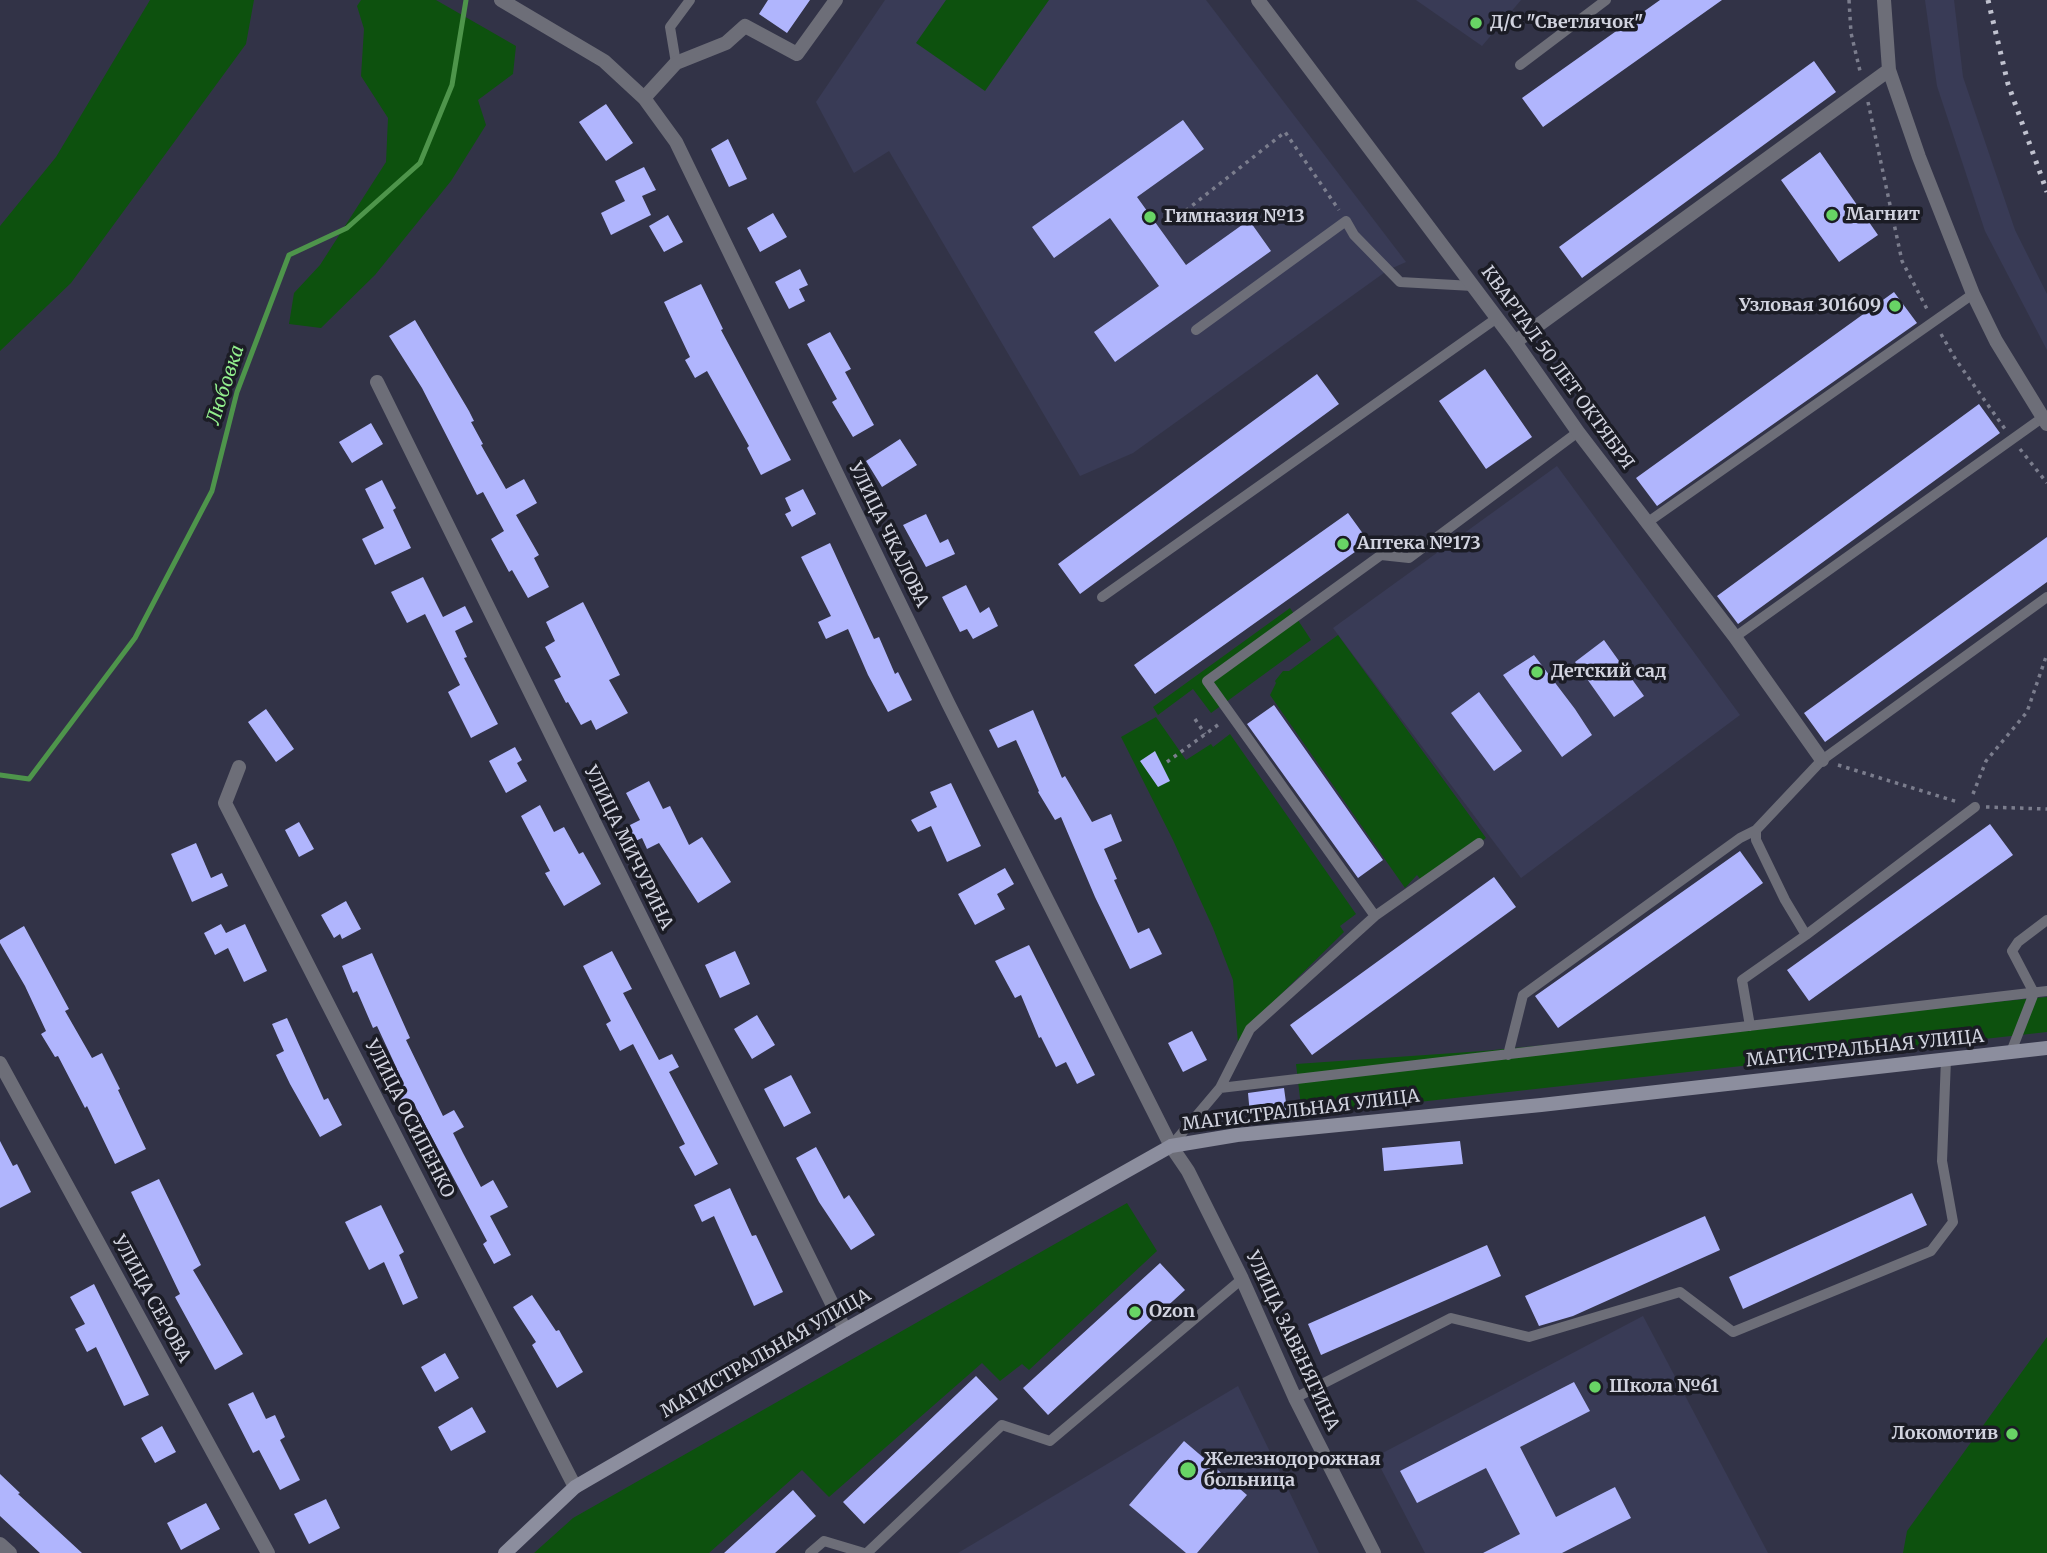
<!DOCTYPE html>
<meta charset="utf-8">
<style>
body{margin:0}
canvas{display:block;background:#323347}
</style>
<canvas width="2047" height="1553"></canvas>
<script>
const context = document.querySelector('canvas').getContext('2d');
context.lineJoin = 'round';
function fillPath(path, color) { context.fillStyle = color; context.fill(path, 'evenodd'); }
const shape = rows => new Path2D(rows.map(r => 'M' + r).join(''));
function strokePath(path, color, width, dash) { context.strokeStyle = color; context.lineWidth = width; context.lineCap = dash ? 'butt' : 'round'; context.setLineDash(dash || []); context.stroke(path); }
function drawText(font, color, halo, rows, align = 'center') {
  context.font = font + ' Merriweather,serif'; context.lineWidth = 7; context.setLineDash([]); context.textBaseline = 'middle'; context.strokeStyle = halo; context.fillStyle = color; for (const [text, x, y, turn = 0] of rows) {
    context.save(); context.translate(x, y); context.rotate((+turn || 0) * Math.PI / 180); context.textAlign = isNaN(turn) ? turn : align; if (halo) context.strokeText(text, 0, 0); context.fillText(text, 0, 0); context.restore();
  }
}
fillPath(shape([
 [885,0,1206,0,1406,262,1388,270,1133,453,1080,476,889,151,854,173,816,102],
 [1416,0,1521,0,1482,46],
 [1925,0,1954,0,1963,77,2015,230,2047,294,2047,350,1985,231,1937,86],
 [1557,466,1740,715,1521,878,1333,628],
 [1643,1316,1768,1553,1425,1553,1375,1457],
 [1238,1386,1319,1553,958,1553]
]), '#393b56');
fillPath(shape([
 [150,0,254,0,246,44,71,283,0,351,0,226,56,157],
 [361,0,436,0,516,46,513,74,478,100,486,125,451,181,375,275,321,328,289,324,294,293,320,265,386,162,388,118,361,76,364,29,357,6],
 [946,0,1049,0,985,91,916,43],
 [1290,608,1311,640,1211,713,1193,689,1158,715,1153,707],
 [1338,635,1486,838,1424,884,1417,875,1405,888,1270,695,1276,683,1275,681,1283,671,1289,671],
 [1156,717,1186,760,1211,744,1213,747,1230,734,1356,914,1340,926,1344,932,1263,1012,1238,1043,1233,980,1213,928,1173,840,1121,737],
 [2047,997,2047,1032,1302,1115,1296,1064,1483,1051],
 [1127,1203,1157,1251,1029,1370,1022,1364,1000,1381,982,1363,829,1497,802,1470,709,1553,534,1553,573,1518],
 [2047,1337,2047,1553,1903,1553,1907,1531]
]), '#0d510e');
strokePath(shape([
 [0,775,29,779,135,638,212,491,237,392,289,255,347,228,420,163,452,85,466,0]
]), '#4e954b', 5);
fillPath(shape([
 [768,0,810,0,787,33,759,14],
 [1660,0,1722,0,1543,127,1522,98],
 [1814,61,1836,92,1582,278,1559,247],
 [606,104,633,143,606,161,579,122],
 [1183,120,1204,149,1137,197,1186,265,1249,220,1271,251,1115,362,1094,332,1159,286,1110,218,1054,258,1032,227],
 [728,139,747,179,729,187,711,149],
 [1820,152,1878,235,1839,262,1781,180],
 [644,167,656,190,642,196,651,215,611,235,601,213,625,201,615,181],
 [773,213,787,237,760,252,747,228],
 [668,215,683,242,664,252,649,226],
 [800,269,808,285,799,289,805,301,789,309,775,282],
 [701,284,723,329,721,330,791,460,761,475,747,448,749,446,707,371,695,378,685,360,690,357,664,302],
 [1894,292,1917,323,1657,506,1636,478],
 [415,320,469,411,474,421,471,422,483,444,481,445,506,489,524,479,537,503,516,515,539,555,534,558,549,587,528,598,512,570,509,572,491,539,504,531,483,492,477,495,422,388,389,336],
 [830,332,851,369,845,372,874,425,853,437,832,402,837,399,807,344],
 [1485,369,1532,437,1486,469,1439,401],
 [1317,374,1339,404,1080,594,1058,564],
 [1979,404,2000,433,1738,624,1717,596],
 [371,423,383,444,352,463,339,442],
 [900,439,917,465,882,487,866,461],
 [382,480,396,508,393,510,411,548,375,565,362,539,384,528,365,489],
 [803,489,816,514,792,527,785,514,791,511,785,498],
 [1348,513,1369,542,1155,694,1134,665],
 [926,514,940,543,948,539,955,554,926,567,903,525],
 [2047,537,2047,582,1825,742,1804,713],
 [830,543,874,639,879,637,895,674,898,672,912,700,888,712,868,675,848,629,826,639,818,622,831,616,801,557],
 [423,577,443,617,465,606,473,622,455,631,467,657,464,658,498,724,471,738,448,692,460,685,425,614,407,623,391,592],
 [966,585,980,613,989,607,998,626,973,639,967,629,960,632,942,597],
 [583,602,620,675,609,680,628,713,596,730,591,720,581,725,568,702,566,703,554,680,561,677,545,647,555,641,546,622],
 [1604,640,1644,696,1614,717,1575,662],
 [1534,655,1575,709,1592,735,1562,757,1503,675],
 [1479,692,1522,751,1494,771,1451,713],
 [1274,705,1383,860,1358,878,1247,724],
 [266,709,294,749,276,762,248,722],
 [1033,710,1062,778,1065,776,1092,822,1111,814,1122,841,1104,849,1117,879,1114,880,1138,933,1149,928,1162,954,1130,969,1095,897,1061,817,1055,820,1038,792,1039,791,1016,740,998,748,989,730],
 [515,747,522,760,517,763,527,781,506,793,489,761],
 [1155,751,1170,781,1158,787,1140,761],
 [649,781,663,809,670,806,689,845,702,837,731,882,698,903,659,843,647,849,642,838,627,845,620,830,640,820,626,793],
 [951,783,981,846,947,862,931,826,918,832,911,820,937,807,930,792],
 [540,805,554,832,564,827,579,854,583,852,601,884,564,906,545,873,550,871,521,816],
 [299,822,314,849,299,857,285,830],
 [1990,824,2013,855,1809,1001,1787,970],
 [196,843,211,878,222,873,228,886,192,902,171,854],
 [1740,851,1763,883,1558,1028,1535,996],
 [1005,868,1014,884,997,894,1005,909,975,925,958,894],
 [1494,877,1516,907,1312,1055,1290,1025],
 [346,901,361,929,342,939,340,934,334,938,321,915],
 [221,924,226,933,245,924,267,971,244,982,228,948,215,955,204,933],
 [24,926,69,1009,65,1011,92,1058,102,1053,120,1089,118,1090,146,1149,115,1164,87,1106,85,1108,58,1056,55,1057,41,1034,46,1031,25,986,0,943,0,940],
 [1029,945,1095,1075,1077,1084,1066,1062,1056,1067,1041,1037,1039,1038,1021,995,1015,998,995,961],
 [612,951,632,989,623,993,659,1060,672,1054,679,1067,669,1072,718,1164,695,1176,679,1147,685,1144,633,1044,620,1051,606,1024,611,1021,583,966],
 [735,951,750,984,720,998,705,965],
 [372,953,410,1038,406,1040,443,1116,454,1110,464,1127,453,1133,463,1153,481,1187,493,1180,508,1207,490,1216,511,1255,494,1264,483,1244,487,1241,413,1102,404,1107,395,1089,400,1086,393,1071,397,1069,377,1026,373,1028,357,991,353,993,342,966],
 [757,1015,775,1045,752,1059,734,1029],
 [287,1018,324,1100,328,1098,342,1125,320,1137,290,1084,276,1055,284,1051,272,1024],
 [1192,1031,1207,1060,1183,1072,1168,1043],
 [791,1075,811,1113,784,1127,764,1089],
 [1284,1088,1287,1110,1250,1115,1248,1093],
 [0,1141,13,1166,17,1164,31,1192,0,1208],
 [1460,1141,1463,1164,1384,1171,1382,1148],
 [816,1147,844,1199,849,1195,875,1235,851,1250,819,1202,796,1158],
 [159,1179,201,1265,193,1270,243,1354,215,1370,175,1297,180,1294,131,1192],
 [730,1188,752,1236,756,1235,783,1292,754,1306,714,1216,702,1222,694,1205],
 [1912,1193,1927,1225,1743,1309,1729,1277],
 [381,1205,404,1252,399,1255,418,1298,403,1305,384,1262,369,1270,345,1222],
 [1705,1216,1720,1250,1573,1316,1539,1326,1525,1296],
 [1487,1245,1501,1276,1321,1355,1308,1324],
 [1160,1263,1185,1290,1048,1415,1023,1388],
 [94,1284,149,1395,124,1406,96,1347,87,1352,75,1329,85,1324,70,1297],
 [532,1295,556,1331,559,1330,583,1372,557,1388,532,1345,536,1342,513,1307],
 [445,1353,459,1378,435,1392,421,1367],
 [976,1376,998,1399,864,1524,843,1502],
 [1574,1382,1590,1411,1520,1447,1556,1517,1615,1487,1631,1518,1562,1553,1483,1553,1520,1534,1486,1468,1417,1503,1400,1471],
 [253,1392,266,1419,275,1415,285,1437,280,1440,300,1480,280,1490,259,1450,253,1453,228,1404],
 [472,1407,486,1432,451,1451,438,1427],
 [162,1426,176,1452,155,1463,141,1438],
 [1184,1441,1247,1495,1197,1553,1186,1553,1129,1505],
 [0,1474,20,1493,18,1494,82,1553,40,1553,0,1516],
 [793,1490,816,1516,775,1553,724,1553],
 [326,1499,340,1528,309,1544,294,1514],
 [206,1503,220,1529,181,1550,167,1523]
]), '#b0b5fd');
strokePath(shape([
 [1849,0,1851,33,1860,71],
 [1868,102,1902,261,1927,309],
 [1179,216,1285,132,1339,210],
 [1941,334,1956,360,2005,429],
 [2020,449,2047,483],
 [1195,719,1205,734],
 [1167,762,1222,722],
 [1838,765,1958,802],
 [1973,794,1986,761,2027,712,2047,654],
 [1986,807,2047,809]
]), '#7b7d8d', 3.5, [3.5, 5]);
strokePath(shape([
 [676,63,670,27,690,0],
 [1520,65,1606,0],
 [1196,330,1346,221,1354,235,1400,282,1473,286],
 [1648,522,1973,294],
 [1102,597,1497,318],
 [1735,637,2042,418],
 [1375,916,1207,681,1381,555,1409,558,1578,432],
 [1806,935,1975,807],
 [1750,1026,1742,980,1806,935,1785,900,1756,840,1756,830,1822,760,2047,597],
 [2011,1052,2034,993,2012,951,2018,942,2047,920],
 [1508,1055,1523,995,1740,838,1756,830],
 [1220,1088,2047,991],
 [1171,1146,1220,1088,1250,1029,1375,916,1479,843],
 [1295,1398,1451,1318,1529,1337,1680,1292,1733,1332,1931,1251,1953,1222,1942,1161,1946,1059],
 [810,1553,824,1541,864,1553],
 [867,1553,1002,1425,1050,1441,1242,1279]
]), '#6d6e78', 10);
strokePath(shape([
 [501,0,604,61,644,98,676,142,948,703,1171,1146,1188,1171,1242,1279,1295,1398,1374,1553],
 [1258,0,1515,342,1578,432,1735,637,1822,760],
 [1884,0,1889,70,1919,157,1973,294,1996,341,2047,424],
 [644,98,676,63,726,43,745,26,797,54,836,0],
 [1515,342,1889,70],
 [377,382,845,1330],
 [239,767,225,803,575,1487],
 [0,1063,268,1553],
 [0,1544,10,1553]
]), '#6d6e78', 14);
strokePath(shape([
 [505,1553,575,1487,845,1330,1171,1146,1237,1135,1541,1105,2047,1048]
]), '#8c8e9e', 14);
strokePath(shape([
 [1988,0,2008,84,2047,192]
]), '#c0c2cf', 5, [3.5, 7]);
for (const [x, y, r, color] of [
 [1476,23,7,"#68d465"],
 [1832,215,7,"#68d465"],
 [1150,217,7,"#68d465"],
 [1895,306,7,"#68d465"],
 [1343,544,7,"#68d465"],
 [1537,672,7,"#68d465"],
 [1135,1312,7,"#68d465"],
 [1595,1387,7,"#68d465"],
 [2012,1434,7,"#68d465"],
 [1188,1470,9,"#68d465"]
]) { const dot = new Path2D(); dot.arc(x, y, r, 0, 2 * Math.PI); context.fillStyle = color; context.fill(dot); strokePath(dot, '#1b1c25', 2.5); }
drawText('bold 18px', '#d1d3df', '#1b1c25', [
 ["Д/С \"Светлячок\"",1490,23],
 ["Магнит",1846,215],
 ["Гимназия №13",1164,217],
 ["Узловая 301609",1881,306,"right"],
 ["Аптека №173",1357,544],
 ["Детский сад",1551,672],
 ["Ozon",1149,1312],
 ["Школа №61",1609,1387],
 ["Локомотив",1998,1434,"right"],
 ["Железнодорожная",1204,1460],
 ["больница",1204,1481]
], 'left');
drawText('18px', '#d1d3df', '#1b1c25', [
 ["КВАРТАЛ 50 ЛЕТ ОКТЯБРЯ",1557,368,54],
 ["УЛИЦА ЧКАЛОВА",888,535,64],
 ["УЛИЦА МИЧУРИНА",628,848,64],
 ["МАГИСТРАЛЬНАЯ УЛИЦА",1865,1049,-6],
 ["МАГИСТРАЛЬНАЯ УЛИЦА",1301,1111,-7],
 ["УЛИЦА ОСИПЕНКО",409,1119,63],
 ["УЛИЦА СЕРОВА",151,1299,61],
 ["УЛИЦА ЗАВЕНЯГИНА",1292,1341,65],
 ["МАГИСТРАЛЬНАЯ УЛИЦА",766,1354,-30]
]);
drawText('italic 19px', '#92ee8d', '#1b1c25', [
 ["Любовка",226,385,-72]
]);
</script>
